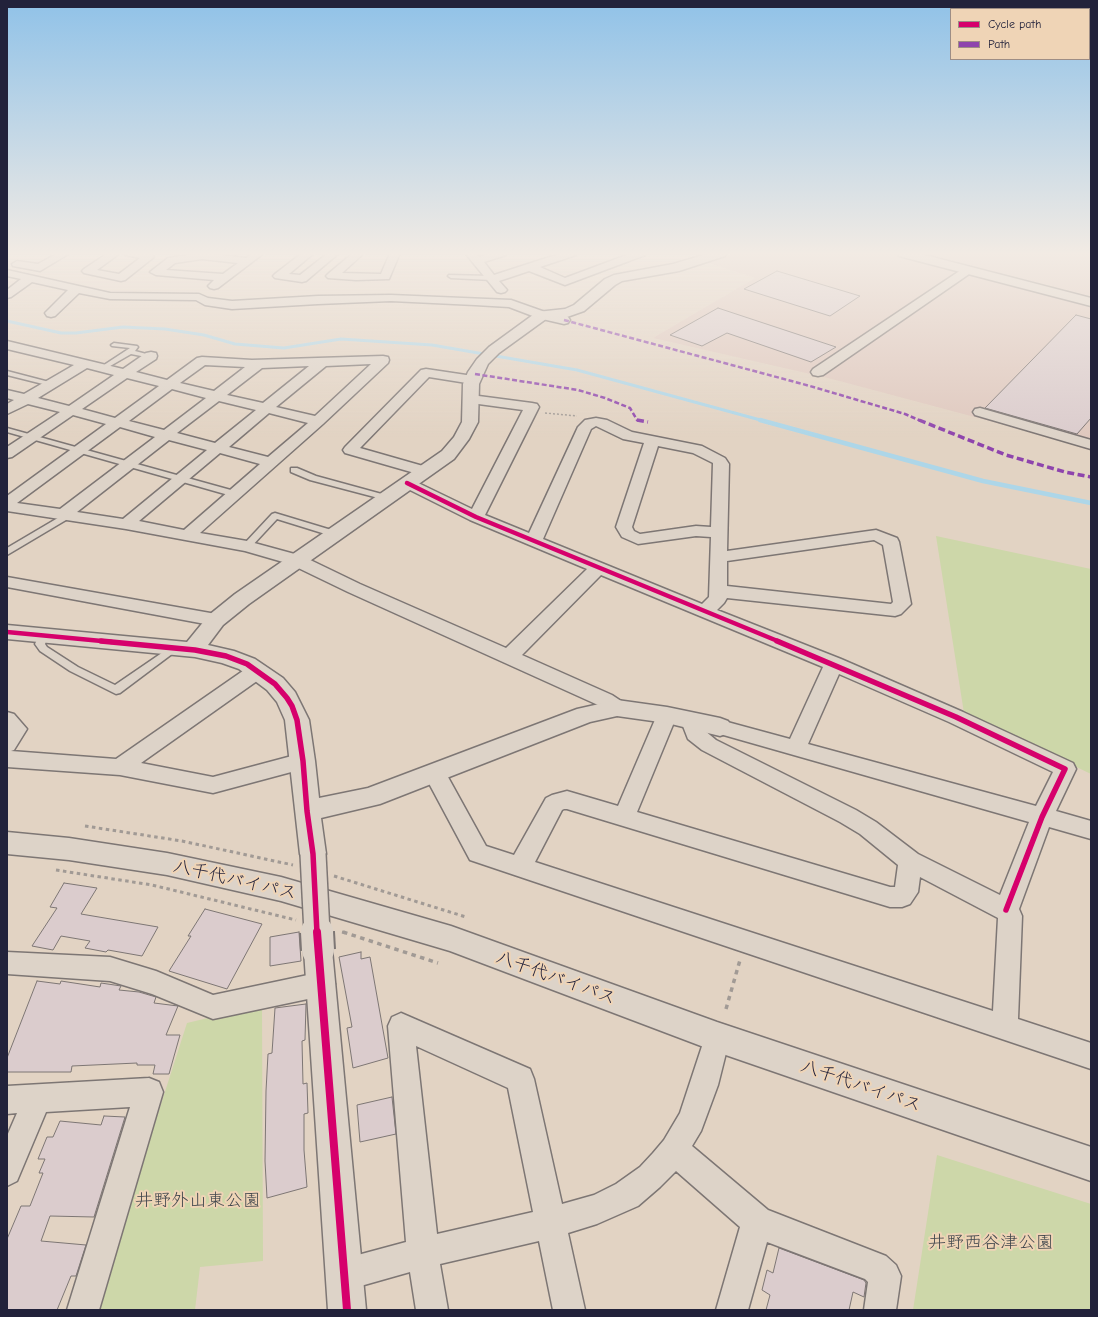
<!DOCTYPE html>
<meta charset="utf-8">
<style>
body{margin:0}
#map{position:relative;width:1098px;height:1317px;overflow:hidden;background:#e2d3c3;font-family:"Comic Neue",sans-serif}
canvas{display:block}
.frame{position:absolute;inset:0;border:8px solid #22223b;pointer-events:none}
.legend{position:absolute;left:950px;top:8px;width:140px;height:52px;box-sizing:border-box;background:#efd4b6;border:1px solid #9d8d85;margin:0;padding:5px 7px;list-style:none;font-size:12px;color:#22223b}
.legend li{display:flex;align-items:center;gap:8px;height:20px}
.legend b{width:20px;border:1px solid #9d8d85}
</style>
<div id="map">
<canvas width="1098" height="1317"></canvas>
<div class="frame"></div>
<ul class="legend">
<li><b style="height:5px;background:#d6006c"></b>Cycle path</li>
<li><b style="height:5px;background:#8e44ad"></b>Path</li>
</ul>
</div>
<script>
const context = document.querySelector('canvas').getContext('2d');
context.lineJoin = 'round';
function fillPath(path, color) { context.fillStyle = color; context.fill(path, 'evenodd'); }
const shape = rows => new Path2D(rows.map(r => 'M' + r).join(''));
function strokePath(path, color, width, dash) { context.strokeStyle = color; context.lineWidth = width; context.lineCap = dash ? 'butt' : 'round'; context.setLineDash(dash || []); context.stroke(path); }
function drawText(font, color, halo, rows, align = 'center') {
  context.font = font + ' "Comic Neue","Klee One",sans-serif'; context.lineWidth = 4; context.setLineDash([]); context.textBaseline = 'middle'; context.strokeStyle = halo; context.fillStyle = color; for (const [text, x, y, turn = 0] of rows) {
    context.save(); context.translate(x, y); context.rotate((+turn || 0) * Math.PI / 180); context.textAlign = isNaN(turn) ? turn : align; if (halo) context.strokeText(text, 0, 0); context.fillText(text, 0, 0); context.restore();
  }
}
fillPath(shape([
 [733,253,893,253,1091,305,1091,448,832,379,653,338,755,278,708,263],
 [922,253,1091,253,1091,296]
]), '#dfc8be');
fillPath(shape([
 [936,536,1091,569,1091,774,964,713],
 [262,1005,263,1261,200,1267,195,1310,95,1310,187,1023],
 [937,1155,1091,1204,1091,1310,913,1310]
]), '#cdd7a9');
strokePath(shape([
 [7,321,61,333,76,333,123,327,165,329,204,335,235,344,284,348,341,339,432,345,577,370,764,421]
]), '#add6e8', 3);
strokePath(shape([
 [760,420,983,481,1091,503]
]), '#add6e8', 4.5);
const building = shape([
 [777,271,860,296,830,316,744,289,777,271],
 [718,308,836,347,811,362,727,333,702,346,670,335,718,308],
 [1076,315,1091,319,1091,418,1077,434,985,408,1076,315],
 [64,883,97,888,81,914,158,927,142,956,108,950,106,952,85,948,90,941,61,936,53,950,32,946,57,908,50,907,64,883],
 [205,909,262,924,227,989,169,971,191,936,188,936,205,909],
 [299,932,301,961,270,966,270,937,299,932],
 [361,952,361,959,370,957,388,1058,353,1068,347,1028,352,1027,339,957,361,952],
 [37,981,60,984,61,981,100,987,101,983,121,986,119,990,139,992,156,997,154,1003,178,1006,166,1035,180,1035,169,1074,153,1074,155,1065,137,1065,137,1063,72,1066,71,1072,7,1072,7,1058,37,981],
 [306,1004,305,1040,302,1041,303,1084,307,1083,308,1113,304,1114,304,1150,307,1187,267,1198,265,1161,266,1091,268,1054,272,1053,275,1008,306,1004],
 [392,1097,396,1134,360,1142,357,1105,392,1097],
 [104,1116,125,1117,94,1217,50,1216,41,1241,86,1245,76,1276,71,1276,57,1310,7,1310,7,1239,21,1206,30,1206,43,1173,39,1173,45,1159,38,1159,47,1137,53,1137,60,1121,101,1125,104,1116],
 [779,1248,864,1280,866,1283,864,1297,853,1292,849,1310,766,1310,770,1295,762,1290,767,1270,773,1273,779,1248]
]);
fillPath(building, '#dbcccd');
strokePath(building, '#7d7674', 1);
const lane = shape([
 [449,275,492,276,495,278,492,280,451,278,448,276,449,275],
 [114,343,137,346,138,347,135,351,154,356,151,358,131,354,105,369,101,369,101,367,130,348,112,346,111,345,114,343],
 [7,371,53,383,55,384,51,386,7,375,7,371],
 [7,428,238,492,239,494,238,496,232,496,7,432,7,428],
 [291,468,297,468,316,476,389,496,390,498,386,500,310,480,291,472,291,468],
 [68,512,72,515,71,517,7,555,7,548,68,512],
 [275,513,338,532,339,534,335,537,277,519,250,548,244,548,243,546,244,544,272,514,275,513],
 [43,632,48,635,45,644,47,647,78,667,115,685,172,646,175,645,180,648,120,693,116,694,70,671,40,651,35,644,40,633,43,632]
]);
const street = shape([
 [58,253,70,253,40,271,13,266,12,264,17,261,38,264,58,253],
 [108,253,120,253,97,270,119,274,140,258,125,255,124,253,145,253,153,255,154,257,125,280,121,281,84,273,82,271,84,269,108,253],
 [200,253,214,253,214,254,246,258,252,253,264,253,218,288,214,289,210,288,208,286,214,280,156,275,150,272,168,258,200,253],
 [202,259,238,263,223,274,166,270,175,263,202,259],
 [302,253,314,253,289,274,300,275,328,253,339,253,306,281,302,282,275,278,273,276,275,274,302,253],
 [353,253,364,253,342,273,381,274,390,253,400,253,389,279,356,280,328,278,326,276,328,274,353,253],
 [465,253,476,253,479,257,491,253,507,253,506,255,484,262,494,275,562,253,577,253,576,255,540,267,565,278,632,253,646,253,645,255,565,285,529,271,499,281,507,290,505,292,501,293,497,292,465,253],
 [968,267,972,268,974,270,972,272,823,375,818,376,813,375,811,372,813,369,964,268,968,267],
 [7,270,110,293,199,294,208,298,232,301,318,296,391,295,511,300,545,312,568,317,570,320,568,323,564,324,538,318,509,307,475,305,391,301,318,304,232,309,205,305,196,300,110,299,79,293,55,316,51,317,47,316,45,313,68,290,32,282,11,297,7,298,7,290,21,279,7,276,7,270],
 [7,341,123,369,146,353,151,352,156,353,157,356,156,359,136,372,167,380,197,358,202,357,252,360,383,356,388,357,389,360,388,363,323,424,200,533,247,541,302,556,360,584,506,648,587,569,470,520,402,486,399,483,402,480,407,478,412,480,472,509,523,410,471,403,466,402,464,399,466,396,471,395,532,403,537,404,539,407,485,515,529,533,578,427,585,420,596,418,607,420,632,432,702,446,725,458,729,464,727,551,876,530,897,538,899,542,911,604,901,614,895,616,727,598,724,603,717,610,841,659,963,712,1073,763,1076,769,1056,811,1091,821,1091,839,1049,827,1019,909,1022,916,1018,1019,1091,1043,1091,1069,470,860,424,774,427,768,435,766,443,768,486,846,514,855,546,798,552,795,567,791,618,806,657,715,660,710,667,708,674,710,677,715,637,812,890,887,895,887,898,865,860,834,840,822,702,750,688,739,681,721,684,716,691,714,698,716,704,730,716,740,856,810,876,822,918,854,1000,895,1029,822,720,734,713,732,710,727,713,722,720,720,790,739,823,667,601,575,522,655,612,695,624,703,627,708,624,713,617,715,610,713,598,705,348,592,290,564,245,551,126,529,7,511,7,496,106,424,73,415,12,457,7,458,7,447,60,412,28,404,7,414,7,404,14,400,7,398,7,390,24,394,74,365,7,349,7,341],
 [371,364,315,416,276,407,326,366,371,364],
 [205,365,245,367,214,391,180,383,205,365],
 [309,366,263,403,227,395,262,368,309,366],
 [87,368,114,375,69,406,38,398,87,368],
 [127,378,159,386,115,418,82,409,127,378],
 [172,389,206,398,164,430,129,421,172,389],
 [219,401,256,410,215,443,177,433,219,401],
 [269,413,308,423,268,457,229,447,269,413],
 [596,426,623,439,644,443,616,527,622,537,638,544,696,536,711,537,709,597,702,604,543,539,591,429,596,426],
 [120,427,155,437,60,509,17,503,120,427],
 [169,440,207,450,123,519,77,512,169,440],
 [658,446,693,453,713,463,711,527,696,526,640,534,634,531,632,527,658,446],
 [220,453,260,464,184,530,139,521,220,453],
 [874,540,883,545,893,602,891,604,727,586,727,561,874,540],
 [839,674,949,722,1053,772,1036,806,808,744,839,674],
 [564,809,567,809,890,907,902,907,910,904,918,892,920,877,998,918,993,1011,535,862,562,810,564,809],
 [426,369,473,376,478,377,480,380,478,383,473,384,429,377,360,448,430,468,433,471,430,474,425,476,345,453,343,450,345,447,421,370,426,369],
 [980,408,1091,440,1091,449,975,415,973,412,975,409,980,408],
 [7,577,216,614,222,616,225,620,222,624,216,626,7,587,7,577],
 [257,664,264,666,267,671,264,676,141,763,213,777,303,753,310,755,314,761,310,767,213,793,120,775,7,767,7,712,14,714,27,729,14,750,11,751,116,759,250,666,257,664],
 [7,952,110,957,156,971,213,995,322,972,331,976,335,984,331,992,322,996,213,1019,152,994,110,981,7,974,7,952],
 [401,1013,530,1069,534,1079,562,1204,594,1195,616,1184,640,1167,653,1153,664,1140,680,1113,708,1028,717,1024,726,1028,730,1037,718,1085,701,1131,692,1146,768,1210,886,1256,896,1265,901,1276,896,1310,864,1310,868,1282,865,1279,767,1242,748,1310,716,1310,740,1227,676,1171,660,1187,638,1206,597,1224,568,1233,585,1310,553,1310,539,1241,440,1264,448,1310,416,1310,410,1272,343,1291,332,1286,327,1275,332,1264,343,1259,406,1242,388,1026,392,1017,401,1013],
 [416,1046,508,1088,533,1212,437,1234,416,1046],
 [149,1078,159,1082,163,1092,99,1310,67,1310,130,1107,46,1112,17,1181,7,1186,7,1136,17,1113,7,1114,7,1086,149,1078]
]);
const secondary = shape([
 [710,253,727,253,725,256,679,271,622,281,615,285,584,311,567,317,546,319,499,353,488,364,479,384,478,422,469,439,454,459,249,604,223,625,208,645,234,651,255,659,283,678,295,692,309,720,315,761,319,798,368,788,577,709,617,700,667,707,720,718,728,721,732,727,728,733,720,736,667,723,617,716,590,722,380,804,321,818,326,854,322,862,313,865,304,862,300,854,285,720,277,702,267,690,239,669,222,663,195,657,7,639,7,625,187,642,209,615,235,594,442,451,454,437,462,422,463,384,468,372,477,359,489,347,537,312,565,309,574,305,605,279,614,275,673,264,710,253],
 [897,253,917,253,1091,298,1091,306,899,256,897,253],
 [318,937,328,941,332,950,366,1310,328,1310,304,950,308,941,318,937]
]);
const highway = shape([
 [7,832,69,838,167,853,281,877,451,926,717,1022,1091,1147,1091,1181,717,1052,450,951,281,901,167,875,69,860,7,854,7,832]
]);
strokePath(lane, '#7d7674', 3);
strokePath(street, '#7d7674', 3);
strokePath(secondary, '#7d7674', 3);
strokePath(highway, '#7d7674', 3);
strokePath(shape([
 [545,413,577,416]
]), '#a19a95', 1.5, [2, 2]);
strokePath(shape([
 [85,826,182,841,293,865],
 [56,870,152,885,296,920],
 [334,876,466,917],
 [342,932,346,933]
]), '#a19a95', 3, [3.5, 3.5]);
strokePath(shape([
 [343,932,438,963],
 [726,1009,740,960]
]), '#a19a95', 3.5, [4.5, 4.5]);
fillPath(lane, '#ddd3c8');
fillPath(street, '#ddd3c8');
fillPath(secondary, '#ddd3c8');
fillPath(highway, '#ddd3c8');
const secondaryBridgeFar1 = shape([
 [313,854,317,933]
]);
const secondaryBridge = shape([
 [317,932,318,950]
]);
strokePath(secondaryBridgeFar1, '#7d7674', 28, []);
strokePath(secondaryBridge, '#7d7674', 36, []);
strokePath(secondaryBridgeFar1, '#ddd3c8', 25);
strokePath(secondaryBridge, '#ddd3c8', 32);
strokePath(shape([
 [564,320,810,386,905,414,921,421],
 [475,374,578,390,605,398,630,408,637,420,643,421]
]), '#8e44ad', 2.5, [5, 2.5]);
strokePath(shape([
 [637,420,648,422],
 [919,420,1006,455,1065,472,1091,477]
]), '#8e44ad', 3.5, [7, 3.5]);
strokePath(shape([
 [407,483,476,517,780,642],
 [7,632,112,642]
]), '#d6006c', 4.5);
strokePath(shape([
 [101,641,195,650,226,656,247,664,275,684,287,698,292,706,297,720,303,761,307,811,313,854,317,933],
 [777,641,956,717,1065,769,1042,817,1006,910]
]), '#d6006c', 5.5);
strokePath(shape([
 [317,932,347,1310]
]), '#d6006c', 8);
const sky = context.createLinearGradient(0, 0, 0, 437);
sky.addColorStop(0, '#90c2e8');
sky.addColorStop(0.58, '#f2ebe4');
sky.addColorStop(1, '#f2ebe400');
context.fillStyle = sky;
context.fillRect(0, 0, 1098, 437);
drawText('18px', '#22223b', '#efd4b6', [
 ["八千代バイパス",235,880,13],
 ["八千代バイパス",556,978,20],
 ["八千代バイパス",861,1086,19]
]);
drawText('18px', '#41474d', '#efd4b6', [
 ["井野外山東公園",198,1201],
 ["井野西谷津公園",991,1243]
]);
</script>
